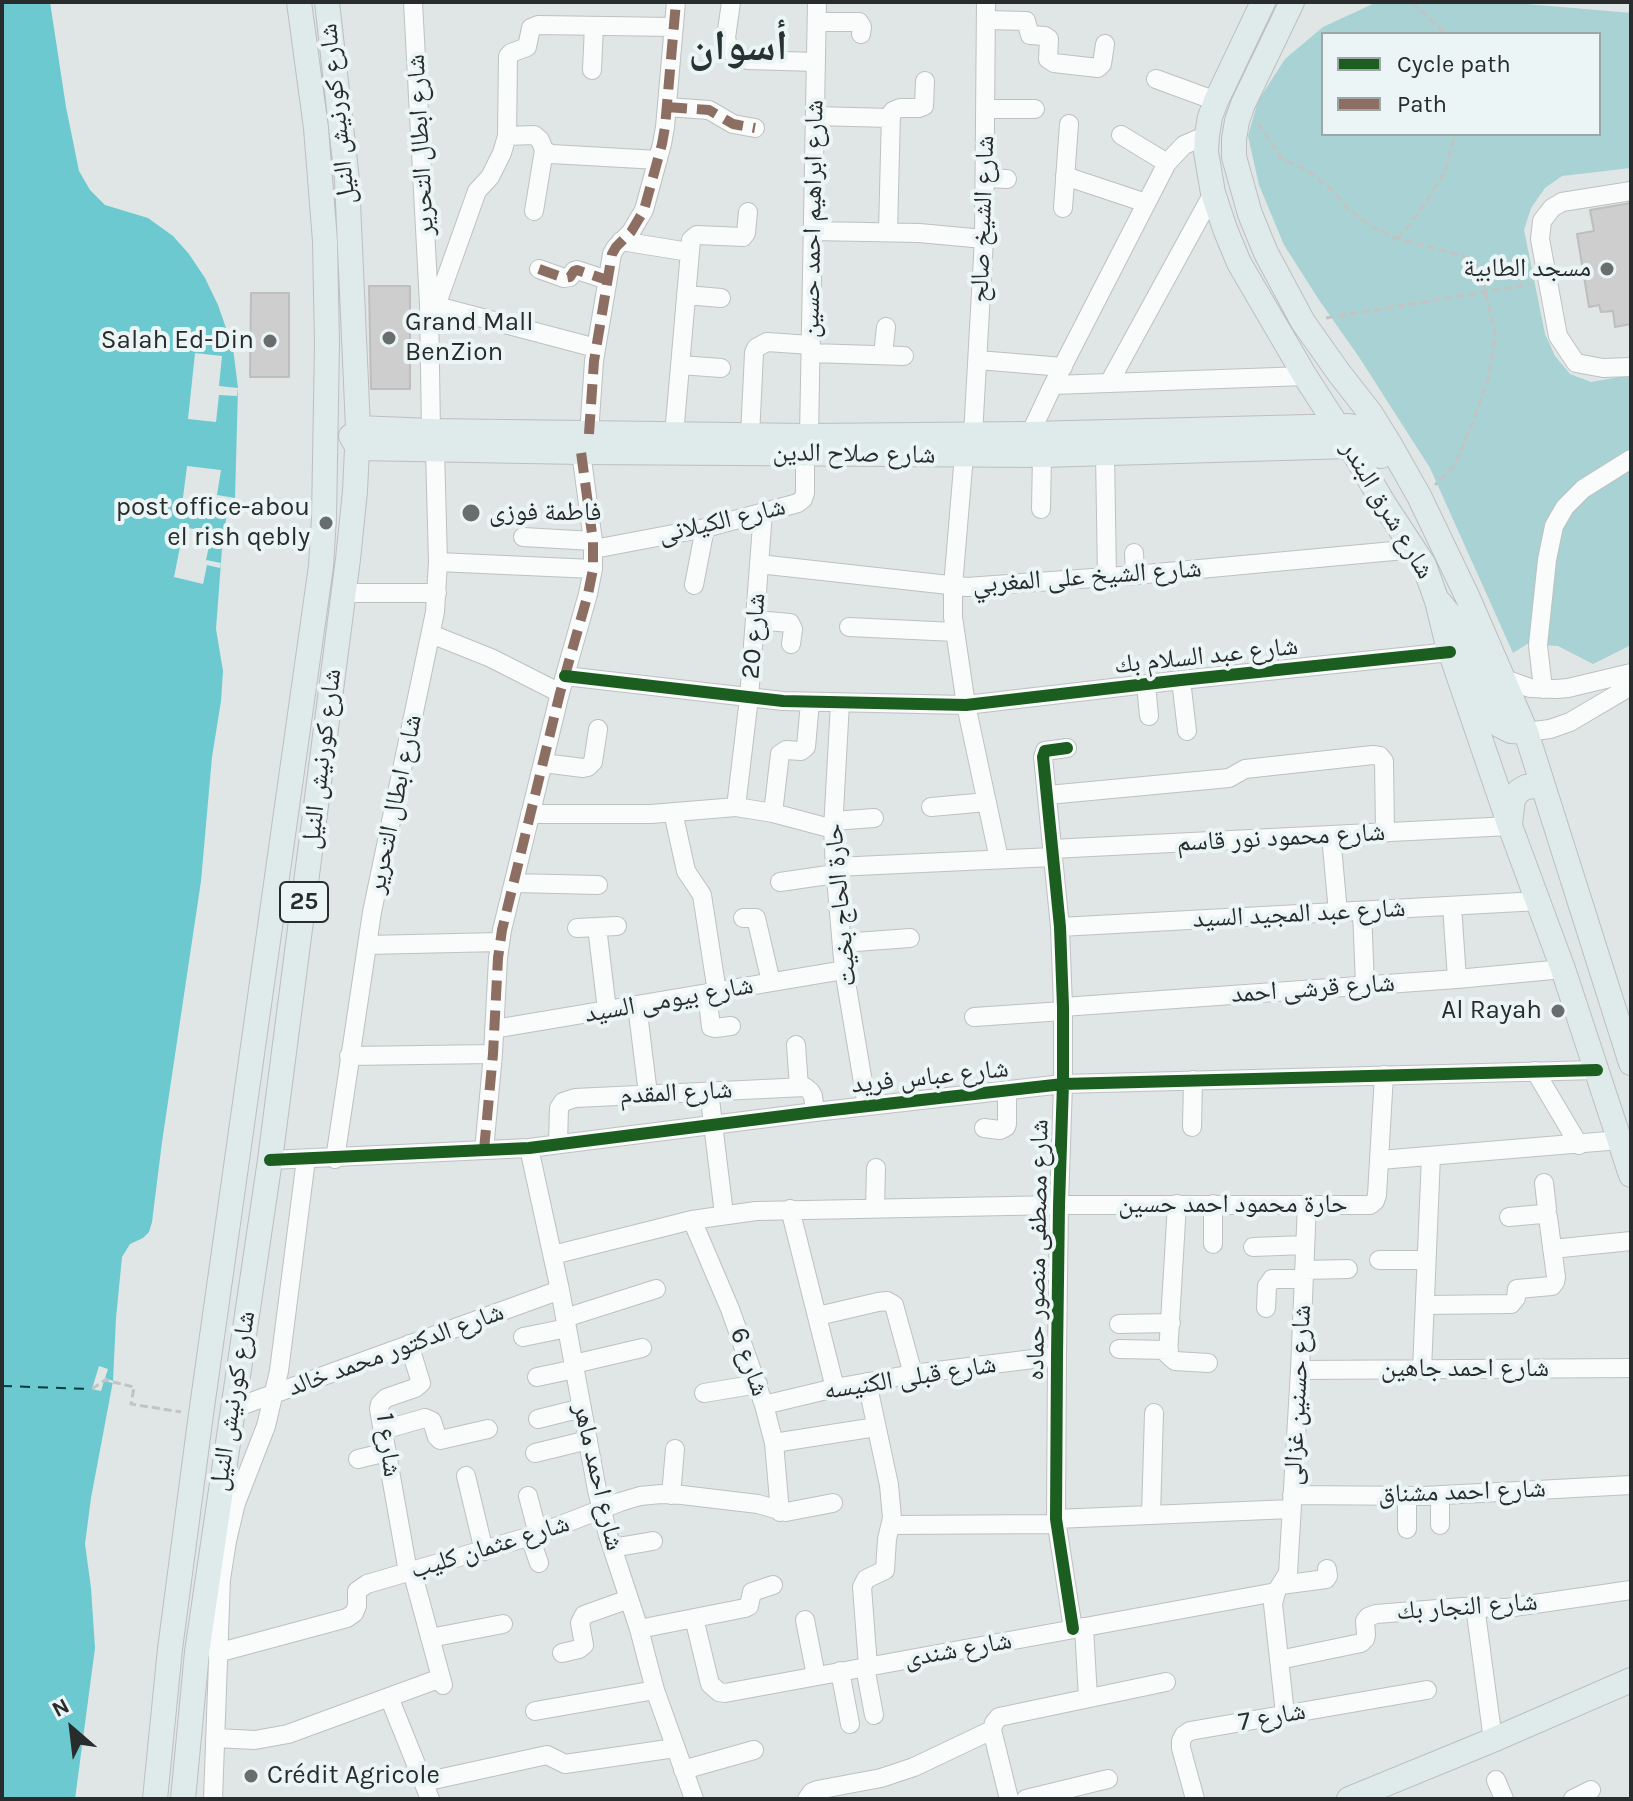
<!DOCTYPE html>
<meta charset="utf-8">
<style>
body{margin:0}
#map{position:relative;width:1633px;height:1801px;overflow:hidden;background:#e0e5e5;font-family:Karla,sans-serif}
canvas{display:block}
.frame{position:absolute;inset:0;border:4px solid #282c2c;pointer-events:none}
.legend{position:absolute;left:1321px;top:32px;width:280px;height:104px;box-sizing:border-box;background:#ebf5f6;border:2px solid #9da5a5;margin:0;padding:10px 14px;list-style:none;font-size:24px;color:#282c2c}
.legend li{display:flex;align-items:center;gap:16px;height:40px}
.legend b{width:40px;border:2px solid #9da5a5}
.north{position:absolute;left:32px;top:1689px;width:80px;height:80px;-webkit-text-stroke:6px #ebf5f6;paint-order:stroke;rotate:332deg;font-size:22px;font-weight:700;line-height:32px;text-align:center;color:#282c2c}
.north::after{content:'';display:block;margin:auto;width:28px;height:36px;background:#282c2c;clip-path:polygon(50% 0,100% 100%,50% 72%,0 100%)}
</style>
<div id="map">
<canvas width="1633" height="1801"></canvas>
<div class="frame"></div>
<ul class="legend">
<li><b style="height:10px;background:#1b5e20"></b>Cycle path</li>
<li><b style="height:10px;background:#8d6e63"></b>Path</li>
</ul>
<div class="north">N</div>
</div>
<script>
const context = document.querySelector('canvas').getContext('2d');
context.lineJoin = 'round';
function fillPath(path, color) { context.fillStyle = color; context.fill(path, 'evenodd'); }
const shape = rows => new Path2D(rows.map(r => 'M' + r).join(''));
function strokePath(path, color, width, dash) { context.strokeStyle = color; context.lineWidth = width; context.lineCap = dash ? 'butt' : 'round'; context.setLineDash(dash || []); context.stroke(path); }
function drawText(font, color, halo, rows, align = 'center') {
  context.font = font + ' Karla,"Noto Naskh Arabic",sans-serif'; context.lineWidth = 8; context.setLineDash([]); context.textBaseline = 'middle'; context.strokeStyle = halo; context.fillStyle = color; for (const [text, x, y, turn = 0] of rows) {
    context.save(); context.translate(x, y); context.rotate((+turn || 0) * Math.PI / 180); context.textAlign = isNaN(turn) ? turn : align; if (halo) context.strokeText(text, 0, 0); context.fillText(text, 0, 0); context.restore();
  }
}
fillPath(shape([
 [1377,2,1504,2,1631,13,1631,168,1562,176,1545,188,1531,208,1524,230,1545,334,1555,356,1570,374,1591,382,1631,375,1631,645,1593,664,1558,646,1527,644,1513,653,1430,468,1359,357,1319,300,1284,245,1259,185,1248,136,1258,101,1285,59,1323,27],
 [1323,34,1599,34,1599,134,1323,134]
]), '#a8d2d4');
fillPath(shape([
 [2,2,50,2,66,107,79,171,90,190,105,205,148,218,173,236,189,254,205,278,218,305,233,348,238,388,235,498,227,515,223,535,216,629,223,671,221,701,212,757,201,881,162,1142,152,1222,149,1232,143,1238,130,1244,122,1257,116,1318,113,1381,91,1498,85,1544,91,1588,95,1648,75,1799,2,1799]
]), '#6cc9cf');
fillPath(shape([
 [195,353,222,356,219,386,238,388,237,396,219,395,216,422,188,419],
 [187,466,221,470,217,495,235,498,234,502,217,500,215,510,182,505],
 [184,527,212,533,206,560,221,563,220,568,207,565,203,584,174,577],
 [99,1366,108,1369,105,1378,113,1381,113,1383,104,1381,101,1391,92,1389]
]), '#e0e5e5');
strokePath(shape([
 [2,1386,92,1389]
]), '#003c40', 2, [10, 8]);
const building = shape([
 [1631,203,1631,324,1615,327,1613,311,1601,312,1599,305,1589,307,1577,234,1594,231,1590,210,1631,203],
 [369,286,410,286,410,389,371,389,369,286],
 [251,293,289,293,289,377,250,377,251,293]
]);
fillPath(building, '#cdcecd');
strokePath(building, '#bdbebd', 2);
const minor = shape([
 [413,2,429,304,431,431],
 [731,2,726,38,728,46,733,53,740,58,748,60,816,62],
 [987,20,1026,21,1030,35,1045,36,1049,39,1048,59,1054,63,1098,68,1102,64,1105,44],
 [817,22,859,22,862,27,861,34],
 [592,70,594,26],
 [1156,79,1216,101],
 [667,107,709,110,733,124,755,128],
 [986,109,1035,109],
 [815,116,890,118],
 [1121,135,1167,163],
 [507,136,534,135,540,140,544,150,551,154,658,160],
 [1065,176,1146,203],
 [985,178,1007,179],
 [1631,191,1562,202,1552,208,1542,221,1540,239,1558,336,1576,363,1603,368,1631,367],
 [1063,208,1069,124],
 [534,211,544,150],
 [812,231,919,233,984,239],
 [888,231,891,114,893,111,900,108,919,108,924,106,925,81],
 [621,241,689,252],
 [539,269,564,278,570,277,574,271,577,270,607,280],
 [686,295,721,298],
 [429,304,596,348],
 [436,306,477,191,490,177,502,153,507,136,508,56,511,53,527,47,531,28,538,25,674,27],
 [811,353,904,356],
 [883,355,886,327],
 [978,360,1063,367],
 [680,365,721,368],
 [1109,383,1213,193],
 [1053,385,1305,376],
 [589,434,594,361,612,254,616,247,631,232,644,210,662,144,665,127,676,2],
 [1030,434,1053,385,1167,163,1184,145,1207,135],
 [674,435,691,240,697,235,743,237,746,233,748,212],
 [973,435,984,239,986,2],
 [750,436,754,353,756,348,767,342,811,345],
 [809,436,817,2],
 [1105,453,1107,577],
 [964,455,953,586,953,617,966,705,999,859],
 [1041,509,1042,455],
 [523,537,593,541],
 [594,549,705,528,798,503,803,499,805,493,805,453],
 [1134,553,1135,575],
 [438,562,593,569],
 [759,564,967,587,1135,575,1415,549],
 [694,585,705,528],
 [344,593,437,593],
 [755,620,790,623,793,629,791,644],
 [849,627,955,632],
 [431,634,491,658,560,693],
 [565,676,783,701,966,705,1181,680,1450,652],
 [1502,678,1530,688,1556,689,1568,688,1631,673],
 [1181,680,1187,731],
 [1146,684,1149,716],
 [1543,689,1538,645,1547,560,1554,526,1565,507,1583,489,1631,459],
 [840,703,833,829,835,867,844,970,867,1106],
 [1526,732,1550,729,1570,722,1631,686],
 [1067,748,1045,751,1043,757,1060,927,1063,1007,1063,1084,1059,1205,1057,1356,1056,1519,1073,1629],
 [543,763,583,768,588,767,593,762,598,729],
 [1048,795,1229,778,1245,769,1373,755,1380,756,1384,761,1385,833],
 [736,807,749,698,763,512],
 [931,807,987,802],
 [673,812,686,871,702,895,717,992],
 [773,813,780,754,786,750,801,751,806,747,810,702],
 [530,814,651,814,736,807,773,813,833,829],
 [833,821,874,818],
 [1331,836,1338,912],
 [1052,849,1510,826],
 [835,867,1053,857],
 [780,882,835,874],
 [514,883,598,885],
 [1452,906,1457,979],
 [1362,911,1365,985],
 [743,918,756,918,771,982],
 [597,927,607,1010],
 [1060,927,1539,901],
 [577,928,617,926],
 [842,943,910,938],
 [367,945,500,942],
 [707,993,711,1027,715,1028,731,1026],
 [637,1005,648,1094],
 [1063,1007,1457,979,1563,969],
 [974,1017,1063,1011],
 [494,1029,844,970],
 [796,1045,799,1087],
 [349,1056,493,1054],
 [1535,1071,1579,1145],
 [709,1091,724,1214],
 [1192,1127,1193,1080],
 [984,1128,1000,1130,1006,1127,1007,1124,1007,1090],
 [558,1144,559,1108,563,1102,575,1098,805,1087,810,1091,813,1096,815,1112],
 [529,1148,560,1290,597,1490,608,1535,639,1629,655,1690,694,1799],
 [484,1150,493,1054,498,958,502,930,560,693,588,594,593,569,593,541,581,452],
 [335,1159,372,912,435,612,438,562,435,449],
 [270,1160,529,1148,815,1112,1063,1084,1597,1070],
 [1380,1160,1620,1140],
 [1544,1183,1547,1209,1545,1215],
 [1177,1204,1168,1355,1175,1361,1208,1363],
 [875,1208,876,1168],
 [790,1209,835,1388],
 [692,1220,730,1309,764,1405,774,1443,780,1512],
 [1213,1244,1213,1204],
 [1253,1247,1305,1245],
 [1552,1249,1631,1241],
 [553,1255,692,1220,756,1211,1059,1205,1370,1205,1375,1201,1377,1195,1384,1075],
 [1379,1260,1426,1260],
 [1304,1270,1348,1269],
 [1425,1305,1511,1304,1516,1298,1517,1289,1552,1286,1555,1282,1556,1277,1548,1217,1542,1214,1509,1217],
 [1266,1308,1267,1286,1272,1279,1304,1279],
 [818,1316,878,1302,887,1301,894,1305,913,1374],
 [565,1318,656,1289],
 [1119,1324,1171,1323],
 [523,1337,567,1328],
 [1119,1349,1169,1350],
 [574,1364,642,1348],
 [1300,1370,1631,1368],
 [1422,1370,1431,1156],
 [537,1377,575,1369],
 [867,1382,889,1485,892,1518,887,1539,885,1570,866,1579,862,1587,868,1666],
 [704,1393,758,1384],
 [764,1405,835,1388,913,1374,1057,1356],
 [232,1409,560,1290],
 [538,1419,582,1408],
 [383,1430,425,1418,432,1421,437,1437,440,1440,488,1429],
 [774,1443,876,1427],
 [535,1453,588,1440],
 [358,1459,387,1452],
 [466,1476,484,1551],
 [671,1495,675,1449],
 [1292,1495,1424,1496,1631,1485],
 [1440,1495,1440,1525],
 [528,1496,538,1534],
 [1151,1515,1154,1413],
 [1056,1519,1291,1509],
 [891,1525,1057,1524],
 [1407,1529,1407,1496],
 [530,1537,539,1563],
 [612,1548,653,1541],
 [412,1571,443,1685],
 [408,1572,379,1409,380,1404,386,1398,415,1388,421,1383,409,1344],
 [1281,1585,1326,1579,1328,1576,1327,1569],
 [1475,1606,1493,1740],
 [694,1618,710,1684,719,1692,725,1693,1276,1592],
 [805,1620,816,1676],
 [1084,1627,1088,1698],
 [639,1629,745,1608,749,1606,752,1592,773,1585],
 [430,1638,503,1624],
 [217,1653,347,1618,354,1613,357,1606,357,1591,367,1584,538,1534,620,1502,640,1496,661,1494,682,1495,758,1504,786,1512,833,1503],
 [562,1653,579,1649,584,1645,580,1623,584,1615,629,1599],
 [1279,1660,1361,1643,1365,1639,1366,1635,1365,1621,1368,1617,1376,1614,1463,1607,1507,1608,1631,1590],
 [865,1667,874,1715],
 [840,1671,850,1724],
 [389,1697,430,1799],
 [535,1711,655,1690],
 [1285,1714,1273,1604,1276,1592,1288,1573,1300,1370,1307,1204],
 [215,1738,255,1740,288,1734,441,1678],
 [683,1770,754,1750],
 [1496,1780,1504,1799],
 [424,1782,547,1755,565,1764,675,1748],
 [213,1799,221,1579,227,1541,236,1503,266,1426,279,1371,306,1159],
 [807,1799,812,1792,817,1790,881,1778,914,1767,992,1730],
 [1009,1799,992,1730,994,1723,999,1717,1166,1682],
 [1026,1799,1108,1779],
 [1195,1799,1181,1748,1181,1741,1184,1735,1190,1731,1427,1690],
 [1573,1799,1591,1790]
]);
const major = shape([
 [1263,2,1216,101,1210,117,1207,135,1206,152,1213,193,1225,229,1239,263,1305,376,1350,446,1384,504,1424,565,1437,601,1447,642,1510,826,1563,969,1631,1175],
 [1292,2,1243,104,1237,121,1234,139,1234,157,1250,214,1266,253,1303,322,1339,373,1371,414,1389,443,1419,496,1468,598,1526,732,1631,1063],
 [358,428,431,431,809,436,1030,434,1349,426,1359,428,1365,432,1370,437,1381,456],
 [351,436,358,448,581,452,1042,455,1350,446],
 [1439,602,1461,628,1495,720,1499,725,1511,731,1526,732],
 [1510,824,1513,799,1519,791,1526,787,1535,786,1544,788],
 [155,1799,170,1649,201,1414,321,566,324,518,327,344,325,241,316,128,299,2],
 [183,1799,197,1652,270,1160,348,559,355,491,358,428,347,180,327,2],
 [1349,1799,1493,1740,1631,1680]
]);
strokePath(minor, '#bdc1c1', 20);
strokePath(major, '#bdbfbf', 26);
strokePath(shape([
 [1412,2,1446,34],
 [1258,123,1282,159,1308,171,1330,188,1349,210,1371,226,1398,239,1464,256,1479,267,1495,332,1489,376,1472,424,1455,465,1435,485],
 [1398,239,1427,201,1445,171,1455,134],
 [1326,318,1532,284],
 [92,1389,105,1380,134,1387,131,1404,181,1412]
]), '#c2c4c4', 3, [8, 4]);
strokePath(minor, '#fafbfb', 18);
strokePath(major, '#dfeaea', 24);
strokePath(shape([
 [667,107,709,110,733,124,755,128],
 [539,269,564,278,570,277,574,271,577,270,607,280],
 [589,434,594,361,612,254,616,247,631,232,644,210,662,144,665,127,676,2],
 [484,1150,493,1054,498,958,502,930,560,693,588,594,593,569,593,541,581,452]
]), '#8d6e63', 10, [20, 10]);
strokePath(shape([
 [565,676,783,701,966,705,1181,680,1450,652],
 [1067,748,1045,751,1043,757,1060,927,1063,1007,1063,1084,1059,1205,1057,1356,1056,1519,1073,1629],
 [270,1160,529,1148,815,1112,1063,1084,1597,1070]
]), '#1b5e20', 12);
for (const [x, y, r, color] of [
 [1607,269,8,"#686d6d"],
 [389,338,8,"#686d6d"],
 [270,341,8,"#686d6d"],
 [471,513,10,"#686d6d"],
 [326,523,8,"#686d6d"],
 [1558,1011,8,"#686d6d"],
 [251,1776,8,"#686d6d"]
]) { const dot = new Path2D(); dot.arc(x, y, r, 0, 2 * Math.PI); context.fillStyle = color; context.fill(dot); strokePath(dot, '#ebf5f6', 3); }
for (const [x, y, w] of [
 [304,902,48]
]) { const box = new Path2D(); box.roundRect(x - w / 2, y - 20, w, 40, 6); context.fillStyle = '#ebf5f6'; context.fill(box); strokePath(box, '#282c2c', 2); }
drawText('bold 24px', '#282c2c', null, [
 ["25",304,902]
]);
drawText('26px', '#282c2c', '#ebf5f6', [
 ["شارع كورنيش النيل",338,114,-96],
 ["شارع ابطال التحرير",421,145,-93],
 ["شارع ابراهيم احمد حسين",813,219,-89],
 ["شارع الشيخ صالح",983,219,-88],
 ["شارع صلاح الدين",854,454,1],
 ["شارع شرق البندر",1387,510,59],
 ["شارع الكيلانى",722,521,-13],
 ["شارع الشيخ على المغربي",1087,577,-4],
 ["شارع 20",754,636,-86],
 ["شارع عبد السلام بك",1206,656,-6],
 ["شارع كورنيش النيل",322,759,-83],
 ["شارع ابطال التحرير",395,804,-78],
 ["شارع محمود نور قاسم",1281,838,-3],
 ["حارة الحاج بخيت",841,905,-95],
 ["شارع عبد المجيد السيد",1299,914,-3],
 ["شارع قرشى احمد",1313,989,-4],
 ["شارع بيومى السيد",669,1000,-10],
 ["شارع عباس فريد",930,1077,-6],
 ["شارع المقدم",676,1093,-3],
 ["حارة محمود احمد حسين",1233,1205],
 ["شارع مصطفى منصور حماده",1038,1250,-89],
 ["شارع الدكتور محمد خالد",396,1350,-20],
 ["شارع 6",749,1362,71],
 ["شارع احمد جاهين",1465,1369],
 ["شارع قبلى الكنيسه",910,1378,-9],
 ["شارع حسنين غزالى",1298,1395,-87],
 ["شارع كورنيش النيل",233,1401,-81],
 ["شارع 1",388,1445,83],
 ["شارع احمد ماهر",598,1477,77],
 ["شارع احمد مشناق",1462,1492,-2],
 ["شارع عثمان كليب",490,1547,-17],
 ["شارع النجار بك",1467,1607,-4],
 ["شارع شندى",958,1650,-10],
 ["شارع 7",1272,1717,-10]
]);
drawText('26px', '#282c2c', '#ebf5f6', [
 ["مسجد الطابية",1591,269],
 ["Grand Mall",405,323,"left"],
 ["BenZion",405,353,"left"],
 ["Salah Ed-Din",254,341],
 ["post office-abou",310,508],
 ["el rish qebly",310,538],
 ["فاطمة فوزى",489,513,"left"],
 ["Al Rayah",1542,1011],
 ["Crédit Agricole",267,1776,"left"]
], 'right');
drawText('bold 42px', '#293232', '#ebf5f6', [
 ["أسوان",738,48]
]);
</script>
